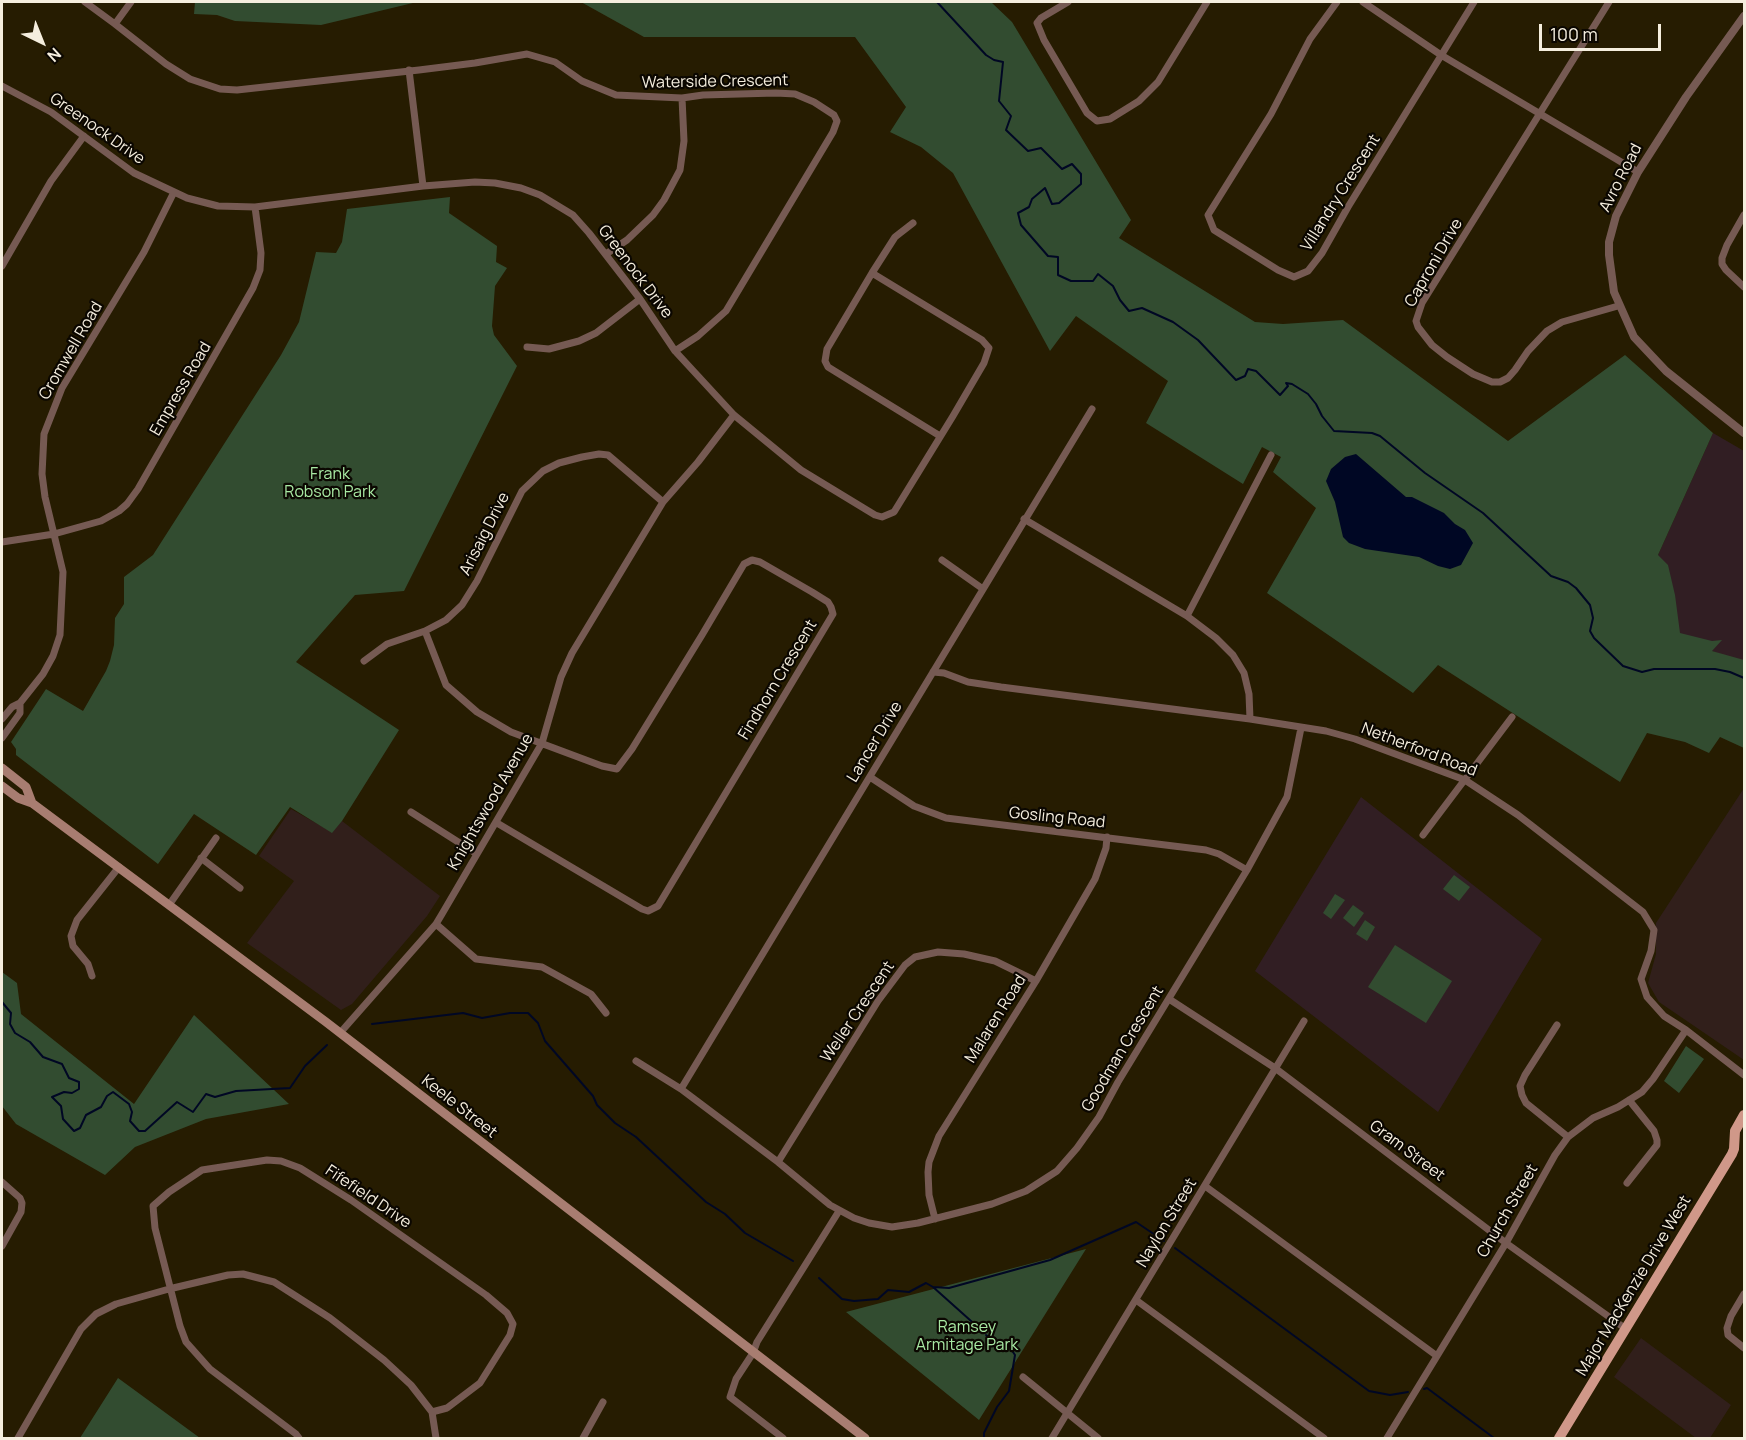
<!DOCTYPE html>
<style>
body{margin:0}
#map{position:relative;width:1746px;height:1440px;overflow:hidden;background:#261c01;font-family:Manrope,sans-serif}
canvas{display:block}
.frame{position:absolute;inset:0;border:3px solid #f5eede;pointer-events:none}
.north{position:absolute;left:12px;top:12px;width:60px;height:60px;-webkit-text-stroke:4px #0b0701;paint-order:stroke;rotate:137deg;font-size:16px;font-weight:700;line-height:24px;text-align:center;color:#f5eede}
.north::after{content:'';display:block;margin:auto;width:21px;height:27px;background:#f5eede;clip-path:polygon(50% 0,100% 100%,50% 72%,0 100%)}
.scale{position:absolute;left:1539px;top:24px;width:122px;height:27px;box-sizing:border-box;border:3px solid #f5eede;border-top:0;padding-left:8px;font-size:18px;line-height:21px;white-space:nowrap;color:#f5eede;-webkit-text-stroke:4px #0b0701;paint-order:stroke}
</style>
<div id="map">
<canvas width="1746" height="1440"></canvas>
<div class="frame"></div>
<div class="north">N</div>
<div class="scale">100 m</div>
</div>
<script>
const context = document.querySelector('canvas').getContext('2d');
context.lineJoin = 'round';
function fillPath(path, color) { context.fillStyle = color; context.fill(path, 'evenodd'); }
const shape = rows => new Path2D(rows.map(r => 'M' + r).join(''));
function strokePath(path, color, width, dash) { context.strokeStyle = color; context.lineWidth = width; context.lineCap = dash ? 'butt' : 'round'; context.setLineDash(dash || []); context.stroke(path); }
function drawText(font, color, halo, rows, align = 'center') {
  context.font = font + ' Manrope,sans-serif'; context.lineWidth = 4.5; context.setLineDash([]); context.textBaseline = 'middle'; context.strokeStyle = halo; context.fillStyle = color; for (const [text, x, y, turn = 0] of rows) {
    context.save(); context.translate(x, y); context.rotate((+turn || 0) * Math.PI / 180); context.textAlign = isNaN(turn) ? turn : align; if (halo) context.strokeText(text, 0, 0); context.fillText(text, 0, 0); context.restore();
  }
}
fillPath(shape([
 [1744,788,1744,1060,1659,1002,1648,983,1656,954,1656,923],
 [291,809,332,832,342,821,440,896,427,916,352,1004,341,1010,247,943,294,881,259,856],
 [1641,1338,1731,1405,1710,1438,1696,1438,1614,1377]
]), '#311f1b');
fillPath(shape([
 [1713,433,1744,451,1744,660,1740,661,1672,637,1658,555],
 [1361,797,1542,939,1438,1112,1255,971]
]), '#311e23');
fillPath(shape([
 [195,2,417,2,321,25,235,21,217,15,194,14],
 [581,2,991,2,1012,22,1131,220,1119,238,1255,322,1283,324,1343,320,1508,441,1625,355,1713,433,1658,555,1668,565,1675,595,1680,633,1712,641,1722,640,1712,651,1744,660,1744,748,1720,737,1709,753,1685,742,1647,733,1620,782,1438,665,1413,693,1267,593,1316,508,1273,472,1281,457,1262,447,1243,484,1146,423,1168,381,1076,316,1050,351,953,173,921,147,890,132,906,107,855,37,644,37],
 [450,197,449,213,497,246,496,262,507,268,495,286,492,326,494,335,517,366,404,591,355,595,296,662,399,730,342,821,332,833,290,807,256,855,194,814,158,864,16,755,16,749,11,742,46,689,83,711,106,671,110,661,114,645,115,618,124,604,124,577,153,555,281,355,299,322,316,252,336,253,342,242,347,209],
 [1454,875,1470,887,1459,901,1443,889],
 [1335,894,1345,900,1331,919,1323,913],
 [1353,905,1364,913,1354,927,1343,918],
 [1365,920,1375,927,1367,941,1356,934],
 [1395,945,1452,981,1426,1023,1368,987],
 [2,972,17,983,21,1014,134,1104,194,1015,289,1104,206,1119,135,1147,105,1175,16,1124,2,1106],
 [1686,1046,1704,1059,1679,1093,1664,1081],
 [1086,1249,979,1420,846,1312],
 [118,1378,200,1438,80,1438]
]), '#324c30');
fillPath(shape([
 [1356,454,1406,497,1412,497,1444,513,1455,524,1465,530,1473,543,1461,565,1450,569,1438,566,1419,557,1365,549,1349,543,1343,537,1335,502,1326,481,1331,469,1345,457]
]), '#000724');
strokePath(shape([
 [937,2,986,55,994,60,1003,62,999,101,1011,116,1006,130,1028,151,1041,148,1062,169,1072,164,1081,174,1081,184,1059,203,1052,204,1045,188,1032,199,1029,207,1018,213,1021,225,1048,256,1058,257,1058,275,1071,281,1093,281,1098,274,1113,286,1120,300,1129,311,1142,308,1173,322,1198,340,1236,380,1245,376,1248,369,1256,371,1280,395,1288,386,1286,383,1292,384,1308,394,1316,404,1322,416,1334,431,1372,433,1380,436,1425,473,1483,513,1551,576,1568,582,1576,588,1590,605,1593,618,1590,631,1594,638,1623,666,1642,672,1654,669,1715,669,1730,672,1744,678],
 [2,1002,11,1013,10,1024,15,1033,30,1042,43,1057,62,1064,69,1078,79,1082,79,1089,72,1093,64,1092,52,1097,61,1106,63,1119,74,1131,80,1128,86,1115,101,1107,107,1096,113,1092,129,1104,132,1112,130,1121,139,1131,145,1131,177,1102,193,1112,206,1094,215,1097,236,1091,290,1088,305,1066,327,1045],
 [372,1024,463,1013,482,1018,510,1013,528,1013,538,1023,545,1041,593,1096,597,1105,615,1123,636,1137,706,1202,725,1214,745,1233,793,1261],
 [1175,1248,1369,1391,1390,1395,1408,1392],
 [819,1278,842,1299,854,1301,878,1299,888,1290,909,1292,926,1283,933,1287,949,1288,1050,1260,1136,1222,1164,1241],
 [933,1287,980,1329],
 [1424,1389,1427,1388,1494,1438],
 [984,1438,984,1433,997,1407,1009,1391,1015,1355,1007,1343,994,1341,986,1335]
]), '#000724', 2);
strokePath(shape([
 [85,2,115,24,131,2],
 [1068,2,1041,18,1037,23,1044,40,1087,113,1097,121,1110,119,1139,101,1158,82,1207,2],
 [1337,2,1310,39,1271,114,1208,215,1214,230,1278,270,1294,277,1308,271,1322,253,1348,207,1474,2],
 [1363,2,1441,55,1638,172],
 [1609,2,1422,303,1416,321,1418,327,1432,345,1447,357,1473,374,1492,382,1500,382,1508,378,1515,370,1528,351,1547,331,1562,322,1618,306],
 [115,24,166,64,190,79,220,89,237,90,419,70,475,63,527,54,555,62,582,81,616,95,682,98,703,95,776,93,795,94,814,102,834,115,837,121,833,132,726,311,698,336,675,351],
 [409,70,423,186],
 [2,86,51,112,134,173,187,198,218,206,255,207,423,186,475,182,495,183,521,188,540,195,573,215,589,233,640,299,675,351,734,415,801,470,875,515,882,517,894,512,953,416,984,363,989,348,982,340,872,273],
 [1744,215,1727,245,1722,258,1722,264,1726,270,1744,287],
 [913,223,895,237,872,273,827,349,825,361,828,367,940,436],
 [606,254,627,240,653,215,664,200,680,170,684,141,682,98],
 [2,266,51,181,84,136],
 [527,347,549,349,579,341,596,333,640,299],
 [1024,519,1187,616,1216,638,1233,655,1244,673,1249,694,1250,719],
 [2,542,54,534,101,521,119,511,127,504,138,489,253,288,260,270,261,253,255,207],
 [942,560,983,589],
 [1187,616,1271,455],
 [425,631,446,685,477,712,511,732,602,766,617,769,632,749,702,635,744,564,752,560,760,562,812,592,828,602,831,607,833,614,658,906,648,911,642,909,497,823],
 [364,661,387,644,425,631,446,620,462,605,477,581,522,491,543,471,559,463,582,457,599,454,608,455,663,502],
 [933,672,944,673,968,682,1001,687,1250,719,1326,731,1355,739,1465,780,1518,815,1643,912,1654,930,1651,951,1641,979,1647,997,1664,1016,1686,1030,1744,1075],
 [2,719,12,707,20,703],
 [2,738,20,713,20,703,43,674,53,656,60,635,63,572,45,497,42,474,44,434,62,388,144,252,174,192],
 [870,777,914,806,946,818,1206,850,1219,854,1247,870],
 [411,812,477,854],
 [1423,835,1512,717],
 [201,858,240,888],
 [169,905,216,838],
 [436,924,476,959,542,967,591,994,606,1013],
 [92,976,88,964,73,946,71,936,77,920,119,867],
 [1169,999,1275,1068,1506,1243,1626,1329],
 [1557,1025,1525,1075,1520,1086,1522,1095,1526,1103,1568,1137],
 [340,1033,436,924,442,914,542,743,561,677,572,653,663,502,698,462,734,415],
 [636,1061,681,1089,778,1162,830,1205,854,1218,869,1223,892,1227,918,1223,992,1204,1026,1191,1057,1171,1077,1148,1099,1117,1118,1082,1247,870,1287,797,1301,728],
 [681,1089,1092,409],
 [778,1162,878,1001,905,965,915,957,938,952,964,954,995,961,1036,981],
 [2,1182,20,1198,22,1203,21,1212,2,1246],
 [1627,1183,1657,1145,1657,1140,1654,1131,1629,1100],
 [1205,1186,1437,1356],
 [935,1219,929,1195,928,1172,929,1162,939,1136,1036,981,1095,879,1106,848,1107,837],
 [1744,1294,1731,1316,1727,1328,1728,1335,1744,1348],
 [1136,1300,1324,1438],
 [1023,1377,1098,1438],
 [18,1438,81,1329,96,1314,116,1304,169,1289,228,1275,243,1274,274,1282,330,1318,384,1360,411,1385,432,1412,436,1438],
 [299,1438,296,1434,210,1369,186,1342,180,1326,155,1228,153,1206,169,1192,202,1170,267,1160,281,1161,300,1168,351,1200,486,1295,507,1313,513,1324,510,1335,480,1383,447,1408,432,1412],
 [583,1438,603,1402],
 [783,1438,730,1397,736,1379,753,1353,757,1342,839,1211],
 [1052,1438,1304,1021],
 [1387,1438,1506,1243,1555,1155,1568,1137,1593,1118,1618,1107,1642,1092,1653,1079,1686,1030]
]), '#765a53', 7);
strokePath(shape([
 [1744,16,1686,97,1638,172,1616,216,1609,242,1609,255,1614,292,1634,337,1666,371,1744,433]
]), '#765a53', 8);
strokePath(shape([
 [2,768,26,787,32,803],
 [2,786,18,798,32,803,326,1022,865,1438]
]), '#a87d71', 9);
strokePath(shape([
 [1559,1438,1732,1154,1734,1149,1735,1131,1744,1115]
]), '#d09889', 10);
drawText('16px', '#f5eede', '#0b0701', [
 ["Waterside Crescent",715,82,-1],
 ["Greenock Drive",97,129,35],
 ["Avro Road",1621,178,-63],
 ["Villandry Crescent",1341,193,-58],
 ["Caproni Drive",1434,263,-60],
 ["Greenock Drive",635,272,53],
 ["Cromwell Road",71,351,-60],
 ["Empress Road",181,389,-60],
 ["Arisaig Drive",485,534,-63],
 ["Findhorn Crescent",778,680,-59],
 ["Lancer Drive",875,742,-59],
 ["Netherford Road",1419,750,21],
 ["Knightswood Avenue",491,802,-60],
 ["Gosling Road",1057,818,6],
 ["Weller Crescent",858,1012,-56],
 ["Malaren Road",996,1019,-58],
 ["Goodman Crescent",1123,1049,-59],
 ["Keele Street",459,1107,38],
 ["Gram Street",1407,1151,37],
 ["Fifefield Drive",368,1197,34],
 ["Church Street",1508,1211,-60],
 ["Naylon Street",1167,1223,-59],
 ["Major MacKenzie Drive West",1634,1286,-59]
]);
drawText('16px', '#a8e9a3', '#0b0701', [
 ["Frank",330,475],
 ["Robson Park",330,493],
 ["Ramsey",967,1328],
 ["Armitage Park",967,1346]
]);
</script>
